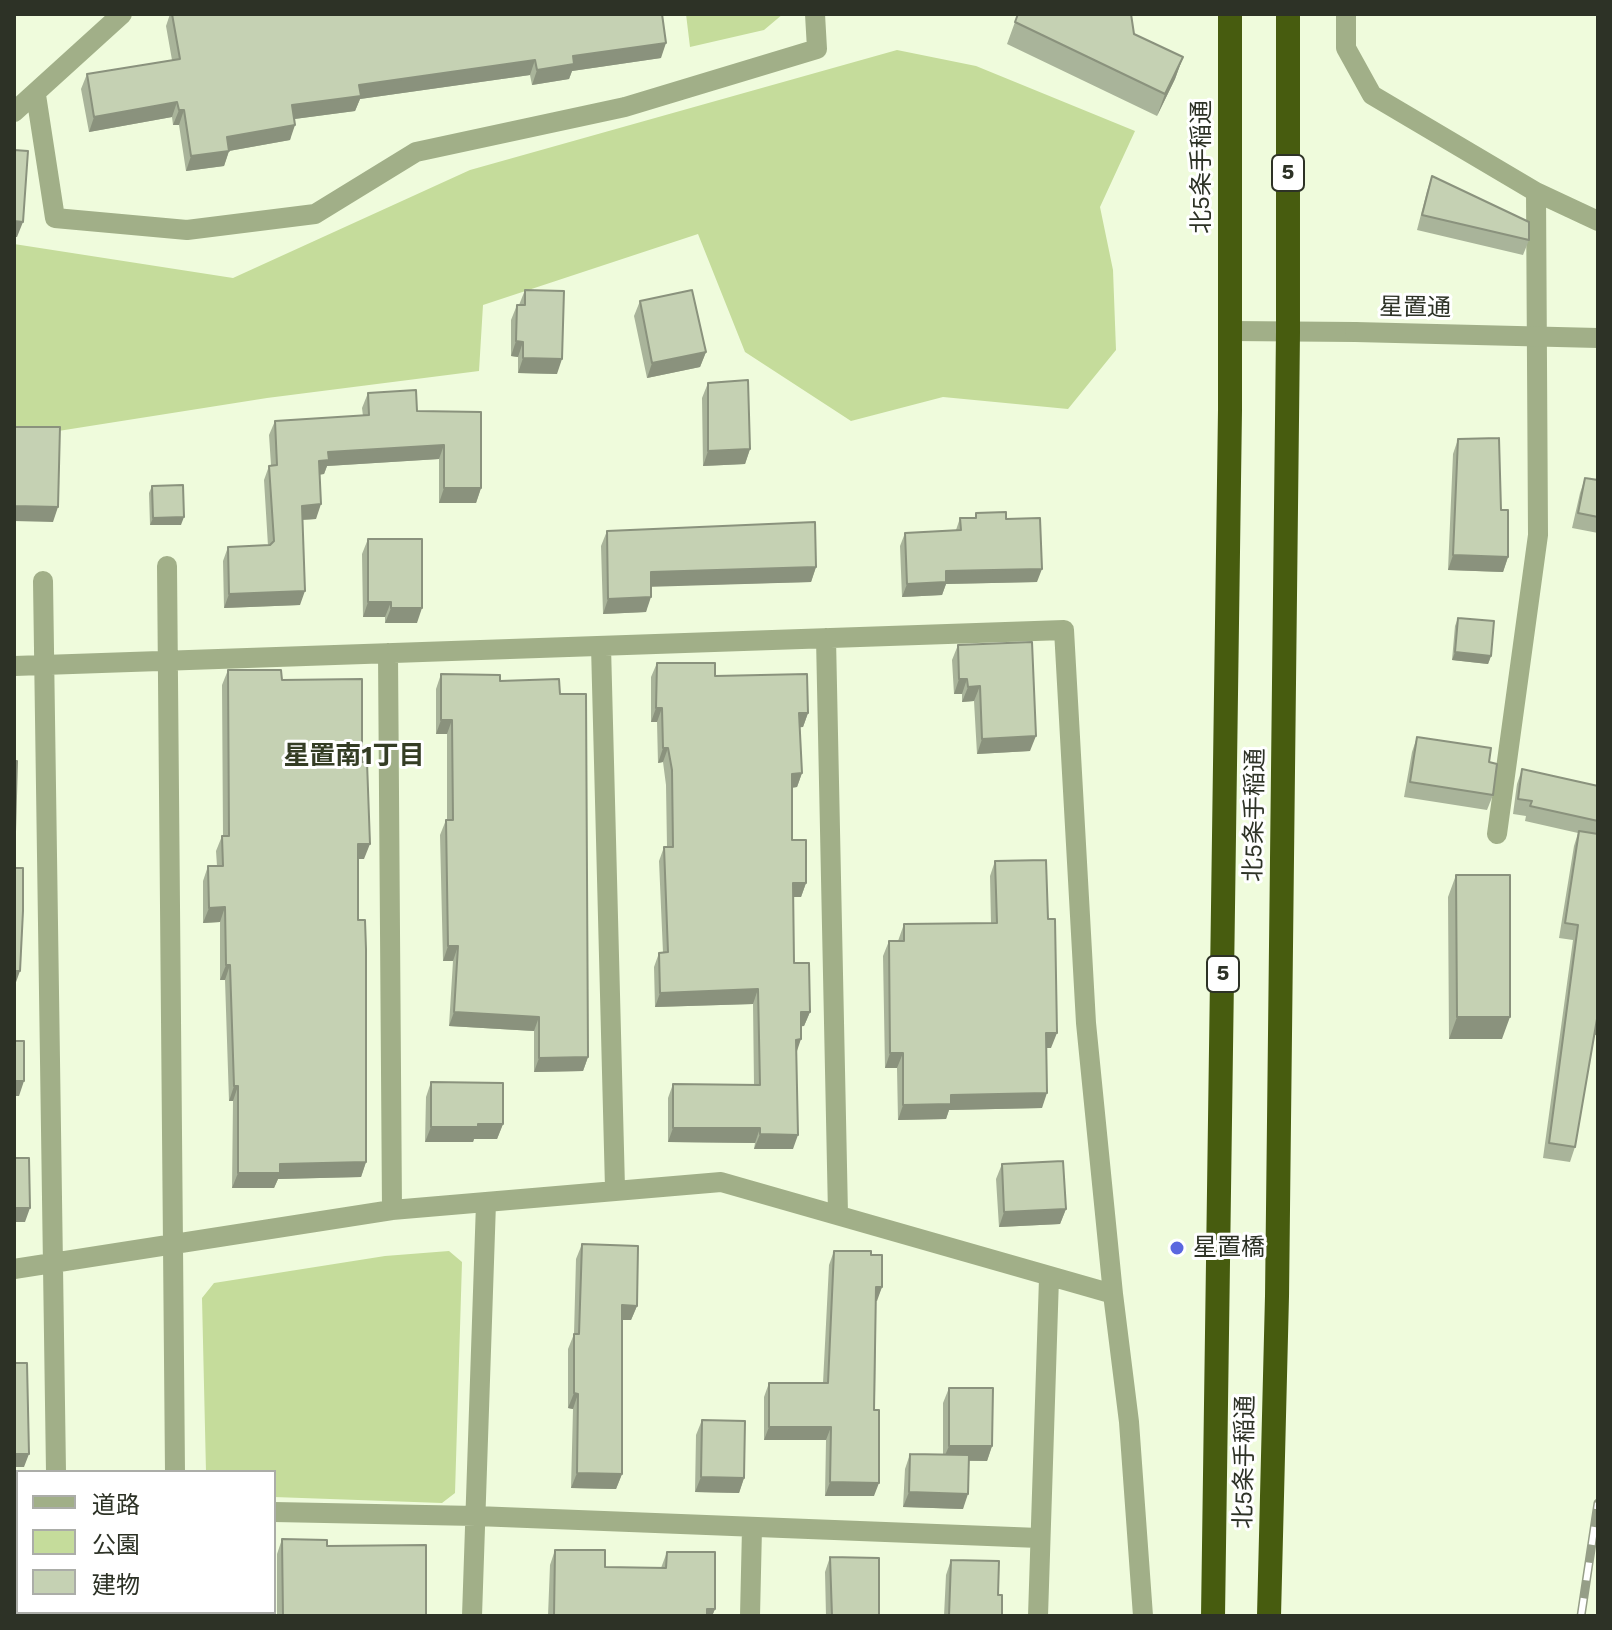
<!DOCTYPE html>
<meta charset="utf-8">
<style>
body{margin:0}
#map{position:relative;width:1612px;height:1630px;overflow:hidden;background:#effbdc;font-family:"Work Sans","Noto Sans JP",sans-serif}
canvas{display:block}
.frame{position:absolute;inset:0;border:16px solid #2d3226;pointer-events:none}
.legend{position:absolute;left:16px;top:1470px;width:260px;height:144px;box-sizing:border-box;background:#fff;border:2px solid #abada8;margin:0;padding:10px 14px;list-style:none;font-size:24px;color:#2d3226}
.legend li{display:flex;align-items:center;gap:16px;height:40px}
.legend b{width:40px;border:2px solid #abada8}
</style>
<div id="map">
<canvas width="1612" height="1630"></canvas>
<div class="frame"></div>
<ul class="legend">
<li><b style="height:10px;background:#a1af88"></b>道路</li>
<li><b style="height:22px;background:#c5dc9b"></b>公園</li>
<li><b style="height:22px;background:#c5d1b3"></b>建物</li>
</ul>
</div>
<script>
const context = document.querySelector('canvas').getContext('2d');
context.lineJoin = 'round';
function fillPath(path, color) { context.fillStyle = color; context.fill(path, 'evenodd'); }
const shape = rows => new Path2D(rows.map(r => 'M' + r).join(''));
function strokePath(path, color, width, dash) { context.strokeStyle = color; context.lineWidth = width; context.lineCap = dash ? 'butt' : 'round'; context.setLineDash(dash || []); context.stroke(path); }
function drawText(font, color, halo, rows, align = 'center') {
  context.font = font + ' "Work Sans","Noto Sans JP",sans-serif'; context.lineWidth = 6; context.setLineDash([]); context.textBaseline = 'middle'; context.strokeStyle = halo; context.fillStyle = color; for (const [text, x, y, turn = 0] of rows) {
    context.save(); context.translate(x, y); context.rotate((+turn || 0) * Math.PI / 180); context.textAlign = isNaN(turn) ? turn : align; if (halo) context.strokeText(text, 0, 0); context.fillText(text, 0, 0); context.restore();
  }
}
fillPath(shape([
 [686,14,783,14,764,30,690,47],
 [897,50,976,66,1135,131,1100,207,1113,270,1116,350,1068,409,943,397,851,421,745,352,698,234,483,305,479,371,267,398,14,438,14,244,233,278,470,170],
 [449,1251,462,1262,455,1493,442,1503,274,1497,274,1472,206,1472,202,1298,214,1283,385,1256]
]), '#c5dc9b');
strokePath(shape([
 [1346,14,1346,48,1372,95,1536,192,1598,221],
 [36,95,55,218,187,230,315,214,416,152,625,107,817,49,815,14],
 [14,112,122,14],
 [1231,331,1355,332],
 [167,566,175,1472],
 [43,581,56,1472],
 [826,638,838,1214],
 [601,646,615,1188],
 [388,653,392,1210],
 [14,666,1064,630,1086,1023,1113,1294],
 [1497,834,1538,535,1536,192],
 [14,1269,392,1210,721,1182,1113,1294,1129,1422,1143,1616],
 [274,1512,476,1516,1039,1538],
 [14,1537,18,1536],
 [60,1612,60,1616],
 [177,1612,178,1616],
 [472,1616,486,1203],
 [750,1616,752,1528],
 [1038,1616,1049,1278]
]), '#a1af88', 20);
strokePath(shape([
 [1213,1616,1230,410,1230,14],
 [1269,1616,1277,1296,1288,332,1288,14]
]), '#475c0f', 24);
const rail = shape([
 [1581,1616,1598,1503]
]);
strokePath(rail, '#959e87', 9);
strokePath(rail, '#fff', 6, [18]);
strokePath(shape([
 [1355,332,1598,338]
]), '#a1af88', 20);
fillPath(shape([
 [170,14,662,14,661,58,572,71,569,79,532,85,530,75,360,99,355,111,294,119,290,140,229,151,224,166,186,171,179,125,173,125,172,117,89,132,81,89,87,74,172,60,166,26],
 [1015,22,1134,34,1183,57,1175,79,1157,116,1007,44],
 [1432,176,1529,240,1523,255,1417,230,1427,191],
 [525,290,557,374,518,373,518,357,511,356,511,320,517,305,519,305],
 [640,301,706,352,700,367,647,378,634,316],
 [708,383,750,449,745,464,703,466,702,398],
 [368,393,417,411,481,488,476,503,439,503,439,459,327,466,324,474,319,475,316,519,303,520,300,605,224,608,223,561,228,547,268,546,264,480,269,466,271,465,269,435,275,421,363,416,362,408],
 [1458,439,1501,510,1508,557,1503,572,1448,570,1453,454],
 [1585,478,1598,480,1598,533,1572,528,1580,493],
 [152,486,181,525,150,525,149,493],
 [976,513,1006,519,1037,582,946,584,942,595,902,597,900,546,905,533,956,530,960,518,975,518],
 [607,531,816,567,811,582,651,586,646,612,603,614,601,546],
 [368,539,417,623,385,623,385,617,363,617,362,554],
 [1458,618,1491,656,1488,664,1452,660,1455,626],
 [958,645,1030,751,977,754,974,701,962,702,962,694,954,694,952,660],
 [657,663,715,676,808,713,803,727,800,727,802,773,797,787,792,788,792,840,806,883,801,897,793,897,794,963,810,1012,804,1026,801,1026,796,1053,793,1149,754,1149,755,1143,668,1142,668,1098,673,1084,754,1085,753,1004,655,1007,654,967,659,953,663,953,659,861,664,847,667,847,666,785,663,762,658,763,657,722,651,722,651,677],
 [228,670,282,680,362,762,364,859,358,859,358,920,366,1162,361,1177,278,1179,274,1188,232,1188,233,1101,229,1101,225,980,220,980,220,922,203,923,203,881,208,866,217,866,216,851,222,836,223,836,222,685],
 [441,674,500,681,560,694,588,1057,583,1071,534,1072,534,1031,449,1026,453,961,443,961,440,835,446,820,447,820,447,734,436,734,436,689],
 [1417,737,1493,795,1487,810,1404,797,1412,752],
 [1522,769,1598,786,1598,1035,1594,1035,1575,1147,1570,1162,1543,1158,1573,940,1559,938,1574,846,1578,833,1525,821,1526,816,1513,814,1517,784],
 [995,861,1051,1048,1046,1048,1042,1108,949,1110,946,1119,898,1120,897,1068,885,1068,883,956,889,941,898,941,904,924,991,923,990,876],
 [1456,875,1502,1039,1449,1039,1448,897],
 [431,1082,503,1124,497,1139,474,1139,473,1142,425,1142,426,1097],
 [1002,1164,1066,1209,1060,1224,999,1227,996,1179],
 [582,1244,637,1306,631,1320,622,1320,622,1474,616,1489,571,1488,573,1409,568,1408,568,1349,574,1334,576,1259],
 [834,1251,871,1255,882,1287,876,1301,874,1496,825,1496,826,1440,764,1440,764,1397,769,1383,823,1383,829,1265],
 [949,1388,992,1446,987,1461,969,1461,963,1509,903,1507,905,1469,910,1454,943,1455,943,1403],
 [702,1420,744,1478,739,1493,695,1492,696,1435],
 [282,1539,426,1616,277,1616,277,1554],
 [555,1550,605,1567,661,1568,667,1552,715,1609,712,1616,548,1616,550,1565],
 [830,1557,879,1616,826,1616,825,1572],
 [951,1560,998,1595,1002,1616,944,1616,946,1575]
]), '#a9b49a');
fillPath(shape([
 [666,43,661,58,572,71,569,79,532,85,537,70,573,56],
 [1183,57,1175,79,1157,116,1165,94],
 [535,60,530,75,360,99,355,111,287,120,292,105,359,85],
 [177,102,172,117,89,132,94,117],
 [179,110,184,110,179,125,173,125],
 [295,125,290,140,223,152,229,151,224,166,186,171,191,156,227,137],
 [14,221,23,222,17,237,14,237],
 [516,341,523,342,518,357,511,356],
 [706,352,700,367,647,378,652,363],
 [523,358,562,359,557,374,518,373],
 [444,445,439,459,327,466,324,474,313,475,319,461,328,452],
 [750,449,745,464,703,466,708,451],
 [444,488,481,488,476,503,439,503],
 [321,504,316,519,297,520,302,506],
 [14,506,58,507,53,522,14,521],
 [184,517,181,525,150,525,153,518],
 [1453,555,1508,557,1503,572,1448,570],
 [816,567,811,582,645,587,651,572],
 [1042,569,1037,582,946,584,942,595,902,597,907,584,946,571],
 [305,591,300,605,224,608,229,594],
 [651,597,646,612,603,614,608,599],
 [368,602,391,602,385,617,363,617],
 [391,608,422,608,417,623,385,623],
 [1455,652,1491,656,1488,664,1452,660],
 [959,679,967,679,962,694,954,694],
 [980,686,974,701,962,702,968,687],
 [656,708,662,708,657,722,651,722],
 [799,713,808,713,803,727,794,728],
 [441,720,452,720,447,734,436,734],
 [1036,736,1030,751,977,754,982,739],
 [663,748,668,748,663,762,658,763],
 [802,773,797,787,787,788,792,774],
 [358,844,370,844,364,859,353,859],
 [793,883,806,883,801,897,788,897],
 [225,907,220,922,203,923,209,908],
 [448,946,458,946,453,961,443,961],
 [226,965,230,965,225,980,220,980],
 [14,971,20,971,15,985,14,985],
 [758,989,753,1004,655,1007,660,993],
 [454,1012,539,1017,534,1031,449,1026],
 [801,1012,810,1012,804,1026,796,1027],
 [1457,1017,1510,1017,1502,1039,1449,1039],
 [1597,1019,1598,1019,1598,1035,1591,1034],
 [1046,1033,1057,1033,1051,1048,1041,1048],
 [801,1039,796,1054,796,1040],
 [890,1053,903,1053,897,1068,885,1068],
 [588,1057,583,1071,534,1072,539,1058],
 [14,1081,24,1081,19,1096,14,1096],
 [234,1086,238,1086,233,1101,229,1101],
 [1047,1093,1042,1108,949,1110,946,1119,898,1120,903,1105,951,1095],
 [478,1124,503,1124,497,1139,474,1139,473,1142,425,1142,431,1127],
 [673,1128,760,1128,755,1143,668,1142],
 [760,1134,798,1135,793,1149,754,1149],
 [366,1162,361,1177,278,1179,274,1188,232,1188,238,1173,280,1164],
 [14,1208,30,1208,25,1222,14,1222],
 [1066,1209,1060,1224,999,1227,1004,1212],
 [876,1287,882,1287,877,1301,871,1301],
 [622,1305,637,1306,631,1320,616,1320],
 [574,1393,578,1394,573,1409,568,1408],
 [769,1427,831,1427,826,1440,764,1440],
 [949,1446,992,1446,987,1461,943,1460],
 [14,1454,29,1454,24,1467,14,1467],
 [577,1473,622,1474,616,1489,571,1488],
 [701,1477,744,1478,739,1493,695,1492],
 [830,1482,879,1483,874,1496,825,1496],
 [909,1492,968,1494,963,1509,903,1507],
 [707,1609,715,1609,712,1616,704,1616]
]), '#8a927d');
const building = shape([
 [172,14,662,14,666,43,573,56,574,64,537,70,535,60,359,85,361,96,292,105,295,125,227,137,229,151,191,156,184,110,179,110,177,102,94,117,87,74,180,59,172,14],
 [1018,14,1131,14,1134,34,1183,57,1165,94,1015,22,1018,14],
 [14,150,28,151,23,222,14,221,14,150],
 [1432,176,1529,222,1529,240,1422,215,1432,176],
 [525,290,564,291,562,359,523,358,523,342,516,341,517,305,525,305,525,290],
 [692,290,706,352,652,363,640,301,692,290],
 [748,380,750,449,708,451,708,383,748,380],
 [416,390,417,411,481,412,481,488,444,488,444,445,328,452,329,460,319,461,321,504,302,506,305,591,229,594,228,547,270,545,274,541,269,466,277,465,275,421,369,415,368,393,416,390],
 [14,427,60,427,58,507,14,506,14,427],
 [1499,438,1501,510,1508,510,1508,557,1453,555,1458,439,1499,438],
 [1585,478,1598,480,1598,517,1578,513,1585,478],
 [183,485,184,517,153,518,152,486,183,485],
 [1006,512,1006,519,1040,518,1042,569,946,571,946,582,907,584,905,533,961,530,960,518,976,518,976,513,1006,512],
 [815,522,816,567,651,572,651,597,608,599,607,531,815,522],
 [368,539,422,539,422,608,391,608,391,602,368,602,368,539],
 [1458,618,1494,621,1491,656,1455,652,1458,618],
 [1032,642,1036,736,982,739,980,686,968,687,967,679,959,679,958,645,1032,642],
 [657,663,715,663,715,676,807,674,808,713,799,713,802,773,792,774,792,840,806,840,806,883,793,883,794,963,809,963,810,1012,801,1012,801,1039,796,1040,798,1135,760,1134,760,1128,673,1128,673,1084,760,1085,758,989,660,993,659,953,668,952,664,847,673,847,672,770,668,748,663,748,662,708,656,708,657,663],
 [228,670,281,670,282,680,362,679,362,762,367,762,370,844,358,844,358,920,365,920,366,949,366,1162,280,1164,280,1173,238,1173,238,1086,234,1086,230,965,226,965,225,907,209,908,208,866,223,866,222,836,229,836,228,670],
 [441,674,500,675,500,681,559,679,560,694,586,694,588,1057,539,1058,539,1017,454,1012,458,946,448,946,446,820,453,820,452,720,441,720,441,674],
 [1417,737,1491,748,1489,762,1497,764,1493,795,1410,782,1417,737],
 [14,761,17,761,14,868,23,868,23,911,20,971,14,971,14,761],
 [1522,769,1598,786,1598,821,1530,806,1532,801,1518,799,1522,769],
 [1579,831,1598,834,1598,1019,1597,1019,1575,1147,1549,1143,1578,925,1565,923,1579,831],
 [1046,860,1048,919,1055,919,1057,1033,1046,1033,1047,1093,951,1095,951,1104,903,1105,903,1053,890,1053,889,941,904,941,904,924,997,923,995,861,1046,860],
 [1456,875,1510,875,1510,1017,1457,1017,1456,875],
 [14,1041,24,1041,24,1081,14,1081,14,1041],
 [431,1082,503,1083,503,1124,478,1124,478,1127,431,1127,431,1082],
 [14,1158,29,1158,30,1208,14,1208,14,1158],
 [1063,1161,1066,1209,1004,1212,1002,1164,1063,1161],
 [582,1244,638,1246,637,1306,622,1305,622,1474,577,1473,578,1394,574,1393,574,1334,579,1334,582,1244],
 [834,1251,871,1251,871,1255,882,1255,882,1287,876,1287,874,1410,879,1410,879,1483,830,1482,831,1427,769,1427,769,1383,828,1383,834,1251],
 [14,1363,27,1363,29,1454,14,1454,14,1363],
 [949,1388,993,1388,992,1446,949,1446,949,1388],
 [702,1420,745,1421,744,1478,701,1477,702,1420],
 [910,1454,969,1455,968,1494,909,1492,910,1454],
 [282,1539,327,1540,327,1546,426,1545,426,1616,283,1616,282,1539],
 [555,1550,605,1550,605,1567,666,1568,667,1552,715,1552,715,1609,707,1609,707,1616,554,1616,555,1550],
 [830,1557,879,1558,879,1616,832,1616,830,1557],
 [951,1560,999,1561,998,1595,1002,1595,1002,1616,949,1616,951,1560],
 [14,1576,18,1576,18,1612,25,1612,25,1616,14,1616,14,1576]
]);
fillPath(building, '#c5d1b3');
strokePath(building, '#8a927d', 2);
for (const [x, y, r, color] of [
 [1177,1248,8,"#5b67df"]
]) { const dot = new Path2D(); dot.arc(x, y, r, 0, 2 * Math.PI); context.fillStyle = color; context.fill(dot); strokePath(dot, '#fff', 3); }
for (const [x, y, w] of [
 [1288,173,32],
 [1223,974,32]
]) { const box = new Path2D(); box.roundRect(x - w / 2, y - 18, w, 36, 6); context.fillStyle = '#fff'; context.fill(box); strokePath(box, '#2d3226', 2); }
drawText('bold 22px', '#2d3226', null, [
 ["5",1288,173],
 ["5",1223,974]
]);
drawText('24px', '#2d3226', '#fff', [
 ["北5条手稲通",1202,167,-90],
 ["星置通",1415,308,1],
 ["北5条手稲通",1255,815,-89],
 ["北5条手稲通",1245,1462,-89]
]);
drawText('24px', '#2d3226', '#fff', [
 ["星置橋",1193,1248]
], 'left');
drawText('bold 26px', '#343d24', '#fff', [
 ["星置南1丁目",354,756]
]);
</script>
